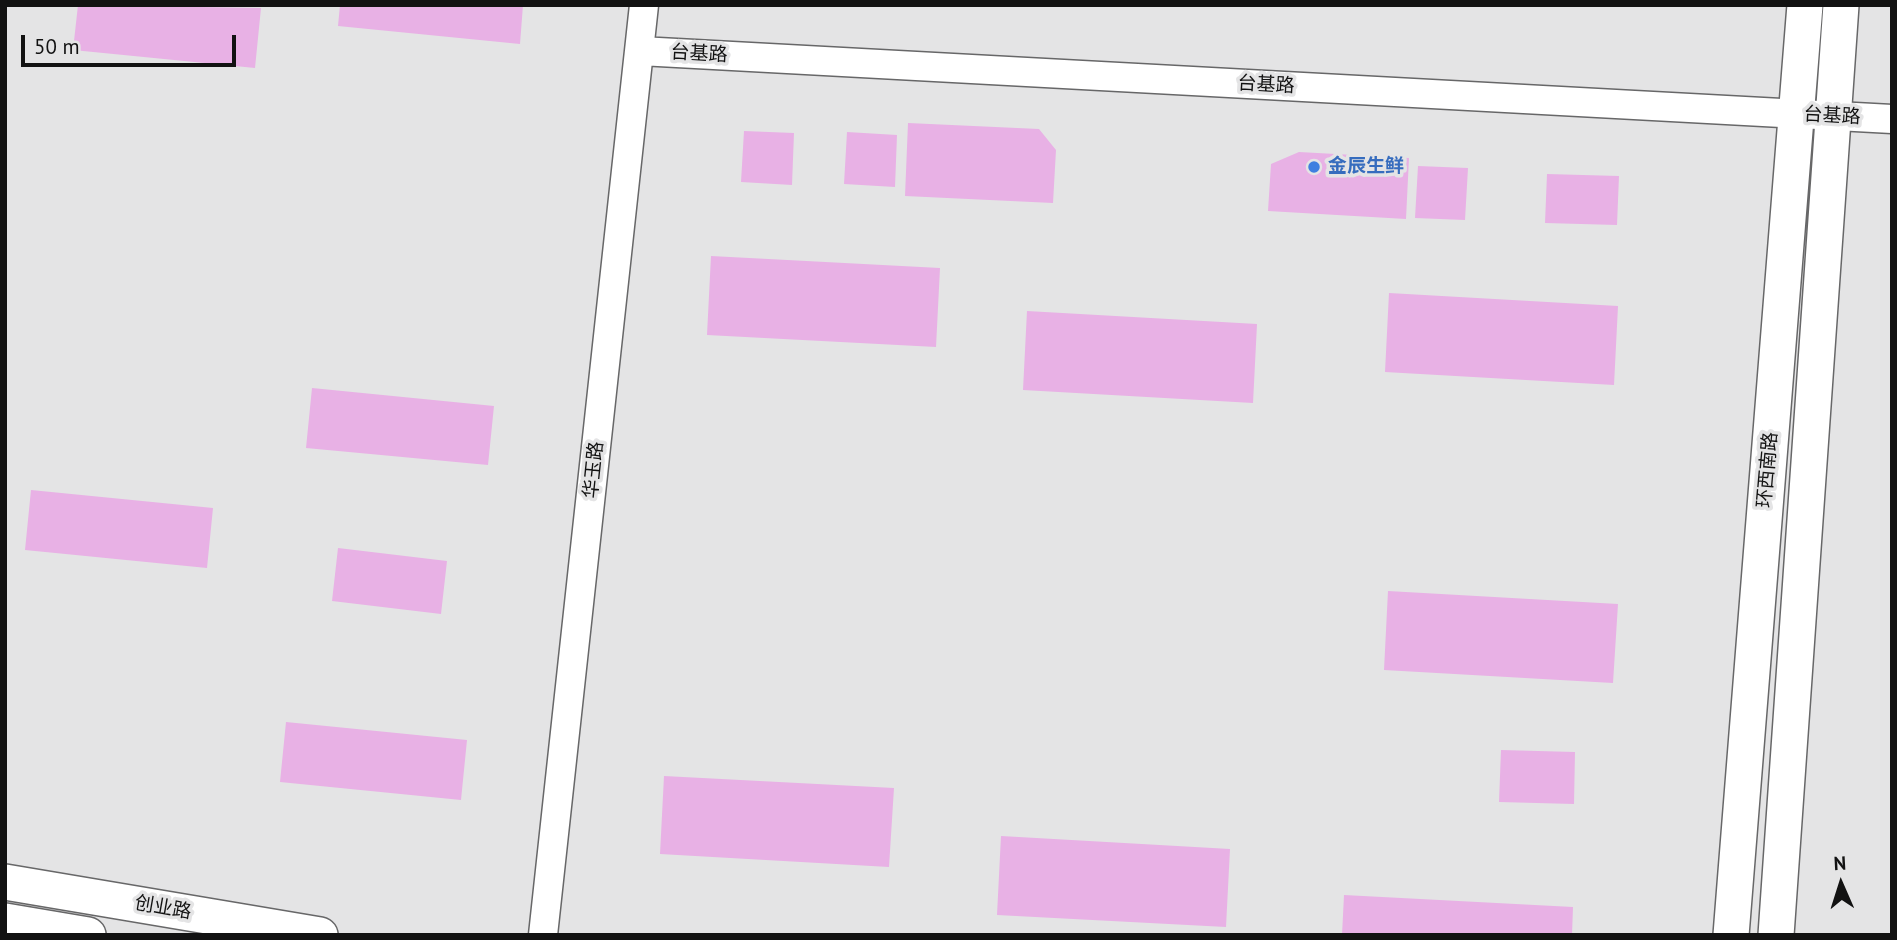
<!DOCTYPE html>
<meta charset="utf-8">
<style>
body{margin:0}
#map{position:relative;width:1897px;height:940px;overflow:hidden;background:#e4e4e5;font-family:"PT Sans",sans-serif}
canvas{display:block}
.frame{position:absolute;inset:0;border:7px solid #121212;pointer-events:none}
.north{position:absolute;left:1806px;top:849px;width:70px;height:70px;-webkit-text-stroke:5px #e4e4e5;paint-order:stroke;rotate:357deg;font-size:19px;font-weight:700;line-height:28px;text-align:center;color:#121212}
.north::after{content:'';display:block;margin:auto;width:24px;height:32px;background:#121212;clip-path:polygon(50% 0,100% 100%,50% 72%,0 100%)}
.scale{position:absolute;left:21px;top:35px;width:215px;height:32px;box-sizing:border-box;border:4px solid #121212;border-top:0;padding-left:9px;font-size:21px;line-height:24px;white-space:nowrap;color:#121212;-webkit-text-stroke:5px #e4e4e5;paint-order:stroke}
</style>
<div id="map">
<canvas width="1897" height="940"></canvas>
<div class="frame"></div>
<div class="north">N</div>
<div class="scale">50 m</div>
</div>
<script>
const context = document.querySelector('canvas').getContext('2d');
context.lineJoin = 'round';
function fillPath(path, color) { context.fillStyle = color; context.fill(path, 'evenodd'); }
const shape = rows => new Path2D(rows.map(r => 'M' + r).join(''));
function strokePath(path, color, width, dash) { context.strokeStyle = color; context.lineWidth = width; context.lineCap = dash ? 'butt' : 'round'; context.setLineDash(dash || []); context.stroke(path); }
function drawText(font, color, halo, rows, align = 'center') {
  context.font = font + ' "PT Sans","Noto Sans SC",sans-serif'; context.lineWidth = 7; context.setLineDash([]); context.textBaseline = 'middle'; context.strokeStyle = halo; context.fillStyle = color; for (const [text, x, y, turn = 0] of rows) {
    context.save(); context.translate(x, y); context.rotate((+turn || 0) * Math.PI / 180); context.textAlign = isNaN(turn) ? turn : align; if (halo) context.strokeText(text, 0, 0); context.fillText(text, 0, 0); context.restore();
  }
}
fillPath(shape([
 [78,5,261,8,255,68,73,50],
 [340,5,523,5,520,44,338,26],
 [908,123,1039,129,1056,150,1053,203,905,196],
 [744,131,794,133,792,185,741,182],
 [847,132,897,135,895,187,844,184],
 [1299,152,1409,158,1406,219,1268,211,1271,164],
 [1418,166,1468,168,1465,220,1415,218],
 [1547,174,1619,176,1617,225,1545,223],
 [711,256,940,268,936,347,707,335],
 [1389,293,1618,306,1614,385,1385,372],
 [1027,311,1257,324,1253,403,1023,390],
 [312,388,494,406,488,465,306,448],
 [31,490,213,508,207,568,25,550],
 [338,548,447,561,441,614,332,601],
 [1388,591,1618,604,1613,683,1384,670],
 [286,722,467,740,461,800,280,782],
 [1501,750,1575,752,1574,804,1499,802],
 [664,776,894,788,889,867,660,854],
 [1001,836,1230,849,1226,927,997,915],
 [1344,895,1573,907,1572,935,1342,935]
]), '#e8b1e5');
const minor = shape([
 [640,51,1892,119],
 [543,935,644,5]
]);
const tertiary = shape([
 [5,882,320,935],
 [5,921,88,935],
 [1731,935,1805,5],
 [1776,935,1841,5]
]);
strokePath(minor, '#676768', 31);
strokePath(tertiary, '#676768', 38);
strokePath(minor, '#fff', 28);
strokePath(tertiary, '#fff', 35);
for (const [x, y, r, color] of [
 [1314,167,7,"#3f7fe0"]
]) { const dot = new Path2D(); dot.arc(x, y, r, 0, 2 * Math.PI); context.fillStyle = color; context.fill(dot); strokePath(dot, '#e4e4e5', 2.5); }
drawText('19px', '#121212', '#e4e4e5', [
 ["台基路",699,54,3],
 ["台基路",1266,85,3],
 ["台基路",1832,116,3],
 ["华玉路",594,470,-84],
 ["环西南路",1768,470,-85],
 ["创业路",163,908,10]
]);
drawText('bold 19px', '#366cbe', '#e4e4e5', [
 ["金辰生鲜",1328,167]
], 'left');
</script>
